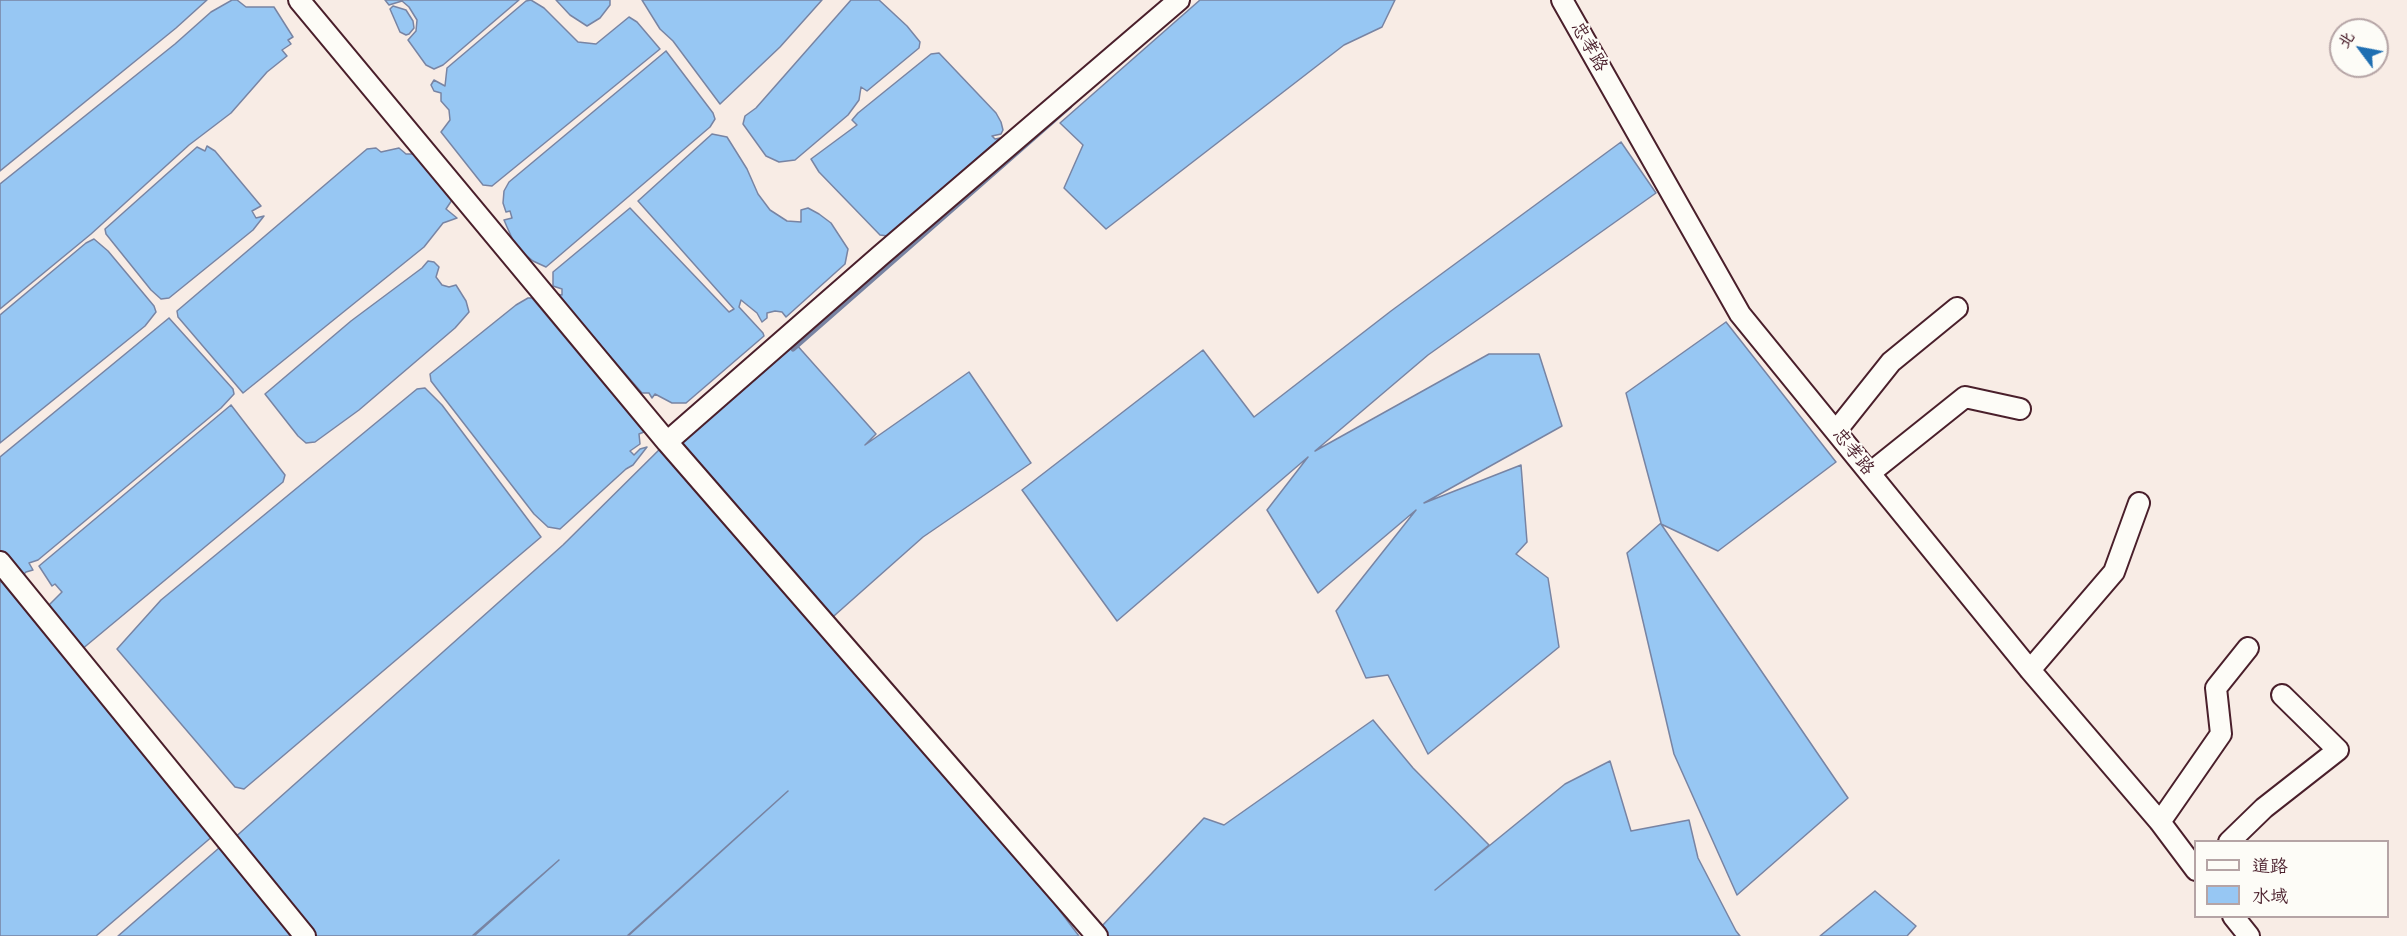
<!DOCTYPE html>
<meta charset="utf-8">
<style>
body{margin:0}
#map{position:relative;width:2407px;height:936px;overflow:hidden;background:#f8ece5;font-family:"Patrick Hand","LXGW WenKai TC",sans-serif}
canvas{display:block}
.legend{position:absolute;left:2194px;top:840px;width:195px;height:78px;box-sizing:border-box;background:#fdfcf7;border:2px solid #b5a4a5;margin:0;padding:8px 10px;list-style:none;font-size:18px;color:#4a1f2b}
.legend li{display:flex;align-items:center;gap:12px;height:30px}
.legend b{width:30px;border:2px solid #b5a4a5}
.north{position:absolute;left:2329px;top:18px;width:60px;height:60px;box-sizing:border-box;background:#fdfcf7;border:2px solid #b5a4a5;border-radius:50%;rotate:302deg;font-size:16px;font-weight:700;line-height:24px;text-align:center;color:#4a1f2b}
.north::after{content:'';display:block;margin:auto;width:21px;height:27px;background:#1f6fb2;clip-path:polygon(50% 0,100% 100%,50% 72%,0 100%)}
</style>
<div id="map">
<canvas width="2407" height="936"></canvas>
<ul class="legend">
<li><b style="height:8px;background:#fdfcf7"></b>道路</li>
<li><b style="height:16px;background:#97c7f3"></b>水域</li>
</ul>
<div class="north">北</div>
</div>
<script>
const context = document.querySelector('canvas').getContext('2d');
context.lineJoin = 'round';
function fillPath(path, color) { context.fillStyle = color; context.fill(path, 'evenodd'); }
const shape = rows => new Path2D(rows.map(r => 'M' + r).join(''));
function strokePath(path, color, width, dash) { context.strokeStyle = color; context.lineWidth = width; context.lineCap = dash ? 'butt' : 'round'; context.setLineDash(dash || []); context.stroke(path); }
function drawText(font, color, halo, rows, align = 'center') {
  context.font = font + ' "Patrick Hand","LXGW WenKai TC",sans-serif'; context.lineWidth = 4.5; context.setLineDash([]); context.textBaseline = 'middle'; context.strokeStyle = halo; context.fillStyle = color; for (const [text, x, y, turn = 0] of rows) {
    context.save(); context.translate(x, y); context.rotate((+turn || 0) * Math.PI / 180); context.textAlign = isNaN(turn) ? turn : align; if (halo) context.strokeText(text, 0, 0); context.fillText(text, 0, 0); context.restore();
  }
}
const water = shape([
 [0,0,207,0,176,28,0,171,0,0],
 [232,0,237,0,246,7,274,7,293,37,288,40,291,44,282,50,287,56,267,72,231,113,189,145,91,234,0,309,0,184,175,44,211,12,232,0],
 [385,0,519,0,443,65,434,69,426,65,408,40,416,31,417,20,409,7,402,1,389,5,385,0],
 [531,0,544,8,578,42,596,44,629,17,637,22,660,49,492,186,483,185,441,132,450,120,449,110,441,101,441,93,434,91,431,85,434,80,445,86,447,68,526,1,531,0],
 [556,0,610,0,610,5,600,18,587,26,570,15,556,0],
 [642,0,822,0,780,47,720,104,673,41,660,29,642,0],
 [851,0,879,0,907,26,920,42,919,48,867,91,861,87,859,100,848,115,795,160,779,162,766,156,743,124,745,116,756,108,851,0],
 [1200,0,1395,0,1382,27,1344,45,1106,229,1064,188,1083,145,1060,123,1200,0],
 [393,6,406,10,413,21,414,28,409,34,406,35,400,32,390,9,393,6],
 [666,51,713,113,715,119,710,127,546,267,533,261,516,247,507,227,504,220,512,218,510,211,506,212,503,203,504,191,509,182,666,51],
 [939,53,996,113,1001,122,1003,130,1001,134,992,136,995,139,1000,138,888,236,880,235,819,172,811,159,857,125,852,120,858,113,931,54,939,53],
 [712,134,727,137,747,169,758,194,770,210,787,221,801,222,801,210,808,208,819,214,831,223,848,249,845,264,786,317,782,312,775,311,767,313,767,318,762,322,757,313,741,300,739,307,763,333,764,336,686,403,672,403,655,394,652,398,649,393,642,393,556,294,562,295,562,289,553,286,553,272,630,208,729,312,734,309,638,201,712,134],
 [1621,142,1656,193,1428,355,1315,451,1489,354,1539,354,1562,426,1424,503,1521,465,1527,542,1516,554,1548,578,1559,647,1428,754,1388,675,1366,678,1336,611,1416,510,1318,593,1267,510,1308,457,1117,621,1022,490,1203,350,1254,417,1391,311,1621,142],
 [207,146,215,151,261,206,252,211,256,218,264,216,253,230,169,298,161,299,151,290,106,234,105,229,197,147,205,151,207,146],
 [376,148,381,152,399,148,406,154,416,154,452,200,446,209,457,218,443,223,424,247,243,393,178,317,177,311,367,149,376,148],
 [94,239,108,251,154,306,156,312,145,326,0,443,0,315,86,243,94,239],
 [428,261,434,262,439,267,436,277,442,285,449,287,456,285,466,301,469,312,455,328,359,410,315,442,306,443,298,436,265,394,351,321,422,268,428,261],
 [528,298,532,298,644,432,639,434,640,444,630,451,634,455,640,449,647,447,633,465,626,469,560,529,548,527,534,514,431,381,430,374,516,305,528,298],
 [169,318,233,389,234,394,221,408,38,560,29,563,33,570,26,572,19,579,0,556,0,457,169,318],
 [1726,322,1836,462,1718,551,1661,524,1848,798,1737,895,1674,754,1627,553,1661,523,1626,393,1726,322],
 [787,334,876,434,865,445,969,372,1031,463,923,537,826,623,957,776,1079,936,628,936,788,791,627,936,474,936,559,860,472,936,317,936,232,840,563,545,670,439,787,334],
 [425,388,442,405,541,537,244,789,235,787,117,649,161,600,417,389,425,388],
 [231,405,285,475,283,482,81,650,45,609,62,592,55,584,52,586,39,566,231,405],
 [0,580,214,835,96,936,0,936,0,580],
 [1373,720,1413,768,1489,845,1435,890,1565,784,1610,761,1631,831,1689,820,1698,858,1736,931,1740,936,1107,936,1101,927,1204,818,1224,825,1373,720],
 [219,848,250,877,301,936,118,936,219,848],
 [1875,891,1916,926,1907,936,1820,936,1875,891]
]);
fillPath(water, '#97c7f3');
strokePath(water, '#7884a3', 1.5);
strokePath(shape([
 [793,349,1070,106]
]), '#7884a3', 5);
const minor = shape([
 [299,0,667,442,881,255,1179,0],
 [1562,0,1740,314,2030,670,2160,822,2196,870],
 [1836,431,1891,362,1957,308],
 [667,442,1097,936],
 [1870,473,1965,397,2020,409],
 [0,562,305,936],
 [2030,670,2114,572,2139,503],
 [2160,822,2221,734,2216,688,2248,648],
 [2229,842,2264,808,2338,750,2282,695],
 [2233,916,2249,936]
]);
strokePath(minor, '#4a1f2b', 24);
strokePath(minor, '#fdfcf7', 20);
drawText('18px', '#4a1f2b', '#fdfcf7', [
 ["忠孝路",1589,47,60],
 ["忠孝路",1853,452,51]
]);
</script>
